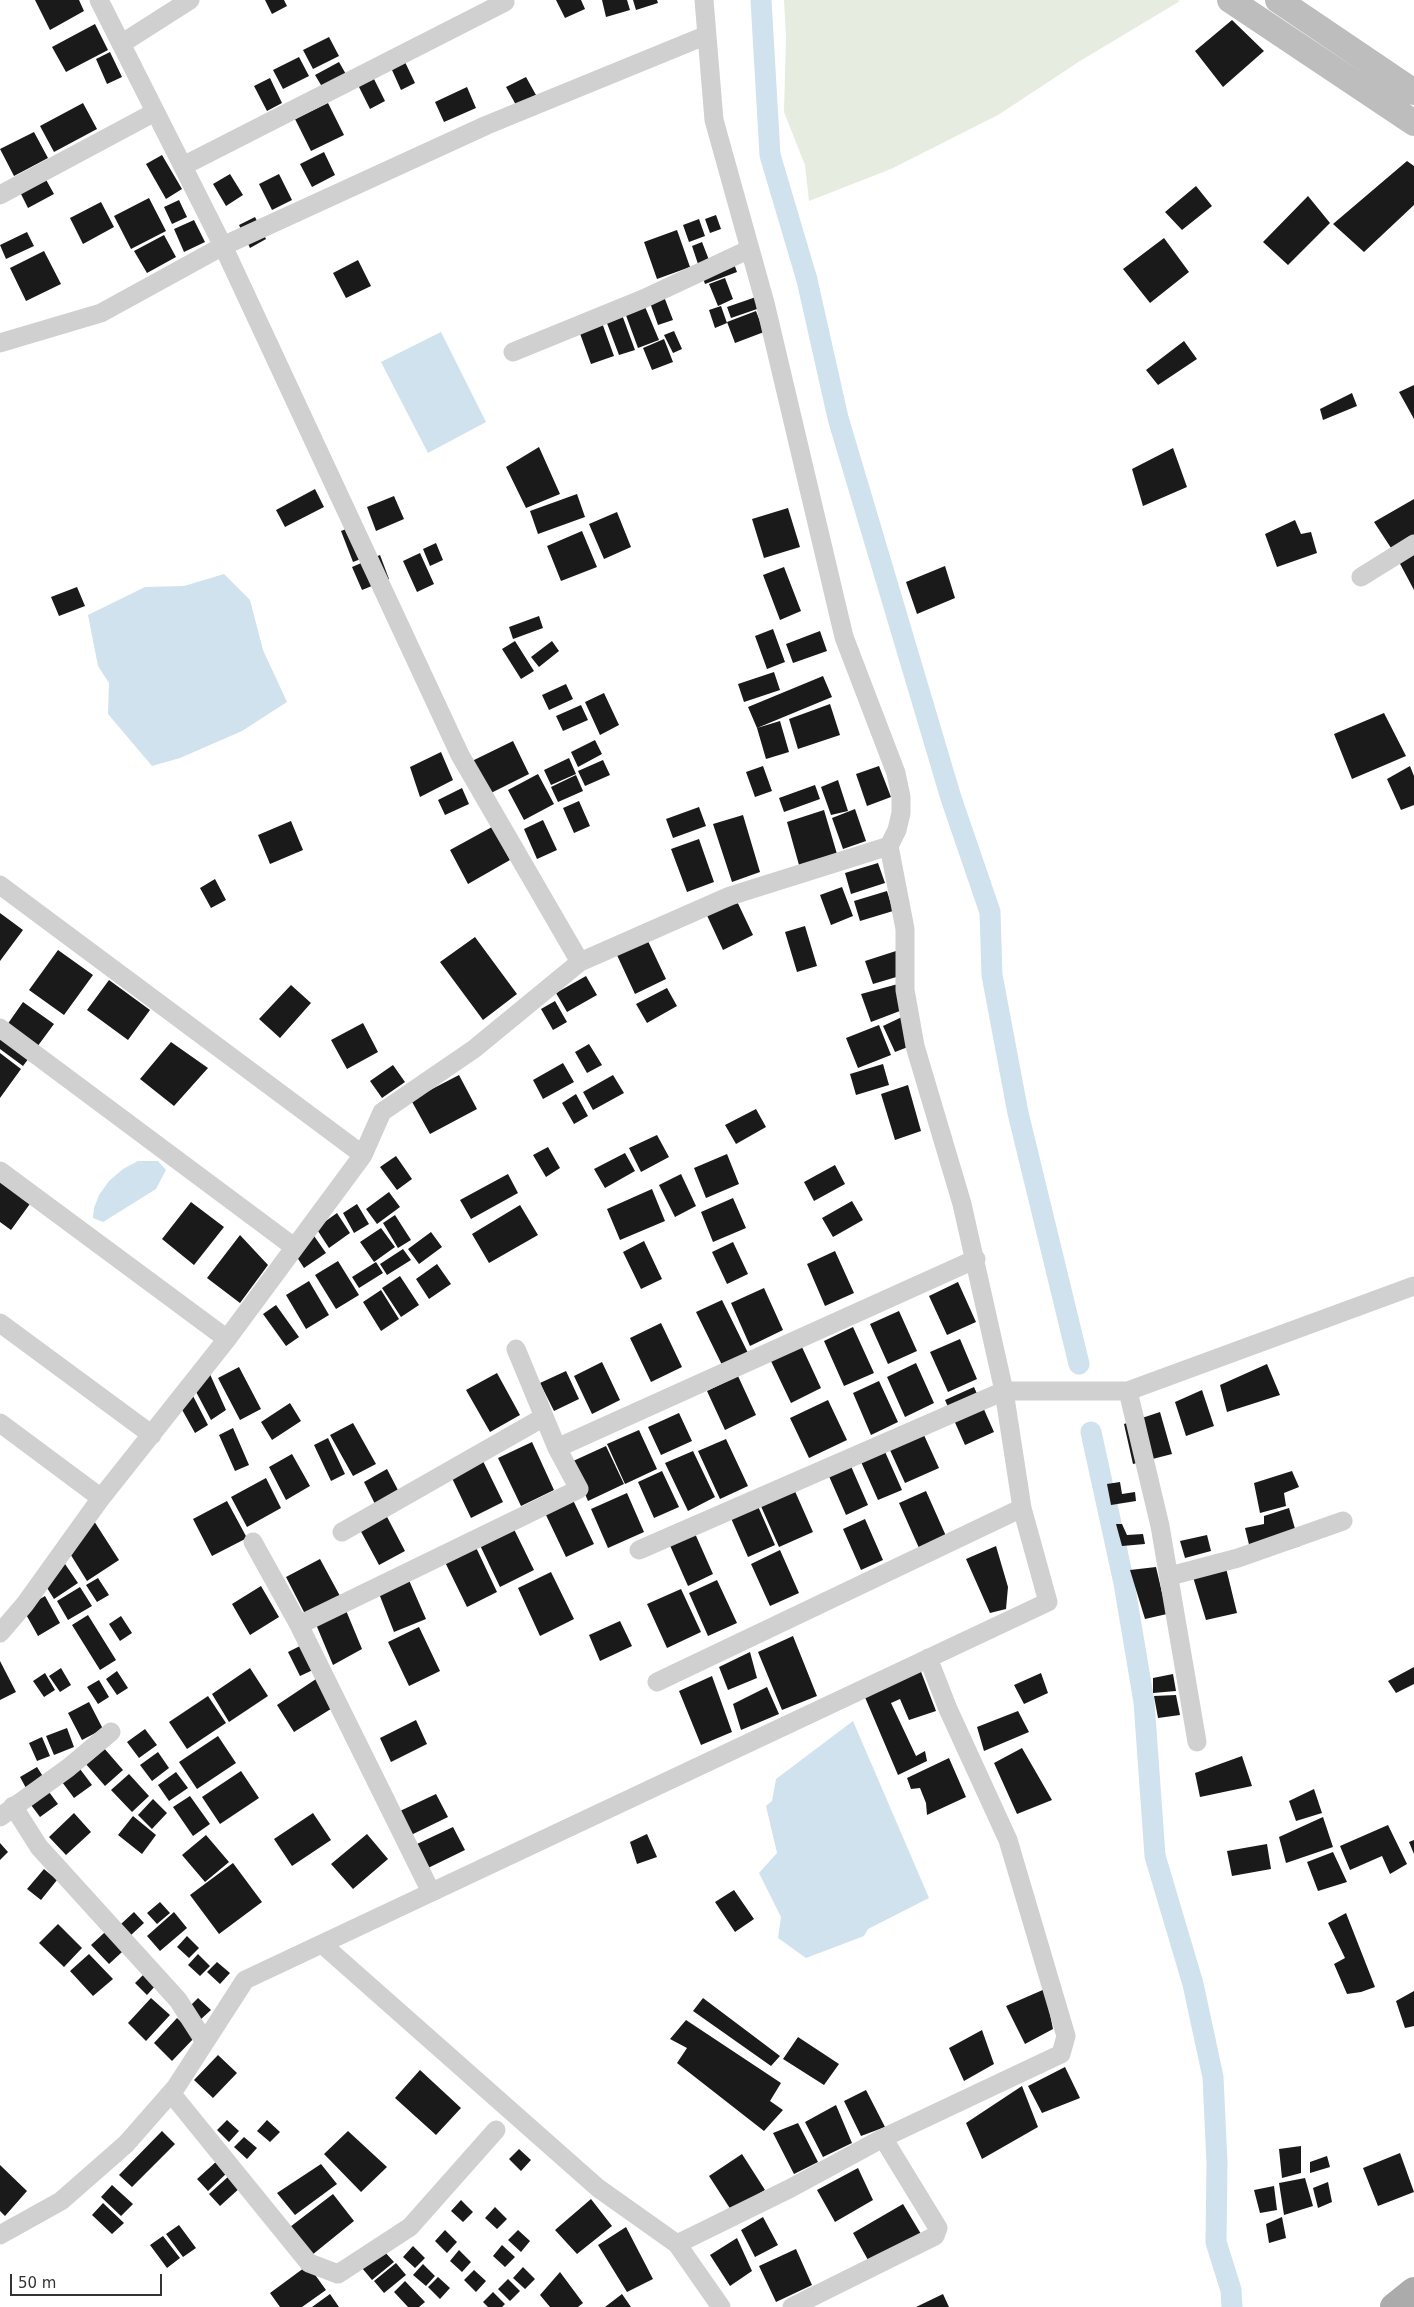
<!DOCTYPE html>
<style>
body{margin:0}
#map{position:relative;width:1414px;height:2307px;overflow:hidden;background:#fff;font-family:"DejaVu Sans",sans-serif}
canvas{display:block}
.scale{position:absolute;left:10px;top:2274px;width:152px;height:22px;box-sizing:border-box;border:2px solid #333;border-top:0;padding-left:6px;font-size:15px;line-height:18px;white-space:nowrap;color:#333;-webkit-text-stroke:4px #fff;paint-order:stroke}
</style>
<div id="map">
<canvas width="1414" height="2307"></canvas>
<div class="scale">50 m</div>
</div>
<script>
const context = document.querySelector('canvas').getContext('2d');
context.lineJoin = 'round';
function fillPath(path, color) { context.fillStyle = color; context.fill(path, 'evenodd'); }
const shape = rows => new Path2D(rows.map(r => 'M' + r).join(''));
function strokePath(path, color, width, dash) { context.strokeStyle = color; context.lineWidth = width; context.lineCap = dash ? 'butt' : 'round'; context.setLineDash(dash || []); context.stroke(path); }
fillPath(shape([
 [784,0,1178,0,1180,1,1080,61,998,115,891,169,809,201,805,165,784,112,786,36]
]), '#e6ecdf');
fillPath(shape([
 [441,332,486,422,428,453,381,362],
 [224,574,250,600,263,650,287,702,242,731,180,758,152,766,108,714,109,683,98,666,88,615,145,587,184,586],
 [138,1161,158,1161,166,1170,156,1189,103,1222,93,1218,94,1208,99,1195,109,1181,123,1169],
 [853,1721,929,1898,868,1929,864,1936,806,1958,778,1938,781,1917,759,1873,777,1853,766,1806,772,1801,776,1779]
]), '#cfe2ee');
strokePath(shape([
 [761,0,770,155,807,280,838,418,951,798,990,912,992,975,1018,1113,1079,1364],
 [1091,1432,1124,1583,1144,1702,1155,1856,1193,1984,1213,2077,1217,2163,1216,2242,1231,2290,1232,2307]
]), '#cfe2ee', 21);
fillPath(shape([
 [35,0,79,0,84,11,50,30],
 [265,0,284,0,287,6,272,14],
 [556,0,581,0,585,9,565,18],
 [602,0,627,0,630,10,606,17],
 [633,0,657,0,658,3,636,10],
 [1232,20,1264,51,1223,87,1195,51],
 [95,24,108,50,66,72,52,47],
 [329,37,339,56,313,69,303,50],
 [110,52,122,77,107,84,96,59],
 [299,57,309,76,283,89,273,70],
 [339,62,347,76,324,90,315,75],
 [405,62,415,83,401,90,392,70],
 [373,77,385,101,370,109,358,85],
 [526,77,536,95,516,105,506,87],
 [270,78,282,103,267,111,254,86],
 [467,87,476,108,444,122,435,102],
 [83,103,97,129,54,152,40,126],
 [328,103,344,135,311,151,295,119],
 [34,132,48,158,14,176,0,149],
 [324,152,335,175,312,187,300,164],
 [162,155,182,189,166,199,146,164],
 [1407,161,1414,166,1414,205,1364,252,1333,224],
 [230,174,243,195,226,206,213,184],
 [279,174,292,200,272,210,259,184],
 [44,176,54,194,28,208,19,190],
 [1196,186,1212,206,1182,230,1165,212],
 [1308,196,1330,223,1288,265,1263,242],
 [149,198,166,231,131,249,114,216],
 [179,200,187,217,172,224,164,207],
 [101,202,114,227,83,244,70,218],
 [716,215,721,229,710,233,705,219],
 [255,217,266,239,250,248,239,225],
 [699,219,705,236,689,242,683,225],
 [194,220,205,242,184,252,174,229],
 [677,230,690,267,657,279,644,242],
 [27,232,34,246,6,259,0,245],
 [164,235,176,257,147,273,134,251],
 [1164,238,1189,272,1150,303,1123,269],
 [702,242,709,260,698,264,692,246],
 [44,251,61,284,26,301,10,268],
 [358,260,371,286,346,298,333,273],
 [733,261,737,272,705,284,701,273],
 [725,278,733,299,718,306,709,284],
 [663,294,673,320,658,325,649,300],
 [756,297,760,308,731,318,727,307],
 [643,302,659,340,638,348,624,310],
 [721,306,727,323,715,328,709,310],
 [756,311,764,332,735,343,727,322],
 [621,312,635,350,619,355,605,318],
 [601,320,614,356,591,364,578,328],
 [674,331,682,349,673,353,664,335],
 [664,339,673,362,652,370,643,348],
 [1184,341,1197,359,1158,385,1146,370],
 [1414,385,1414,419,1399,392],
 [1352,393,1357,406,1323,420,1320,409],
 [539,447,560,494,526,508,506,467],
 [1173,448,1187,487,1143,506,1132,469],
 [315,489,324,507,285,527,276,510],
 [577,494,585,517,538,534,530,511],
 [394,496,404,519,376,531,367,507],
 [1414,499,1414,539,1393,551,1374,522],
 [788,508,800,547,764,558,752,519],
 [617,512,631,547,604,559,589,524],
 [1295,520,1301,534,1311,532,1317,553,1277,567,1265,534],
 [361,523,374,554,353,562,341,531],
 [582,531,597,567,561,581,547,546],
 [436,543,443,560,430,566,423,549],
 [1414,552,1414,590,1398,560],
 [420,553,434,584,417,592,403,561],
 [380,555,389,579,362,590,352,567],
 [945,566,955,598,917,614,906,582],
 [784,567,801,611,780,620,763,575],
 [77,587,85,606,59,616,51,597],
 [539,616,543,628,513,639,509,627],
 [773,629,785,662,767,669,755,636],
 [820,631,827,651,793,663,786,644],
 [515,641,534,671,521,679,502,649],
 [552,641,559,651,539,667,531,657],
 [774,672,780,690,744,702,738,684],
 [823,676,832,697,757,728,748,707],
 [566,684,573,699,549,710,542,695],
 [604,693,619,725,600,735,585,702],
 [830,704,840,735,798,749,789,719],
 [581,705,588,720,563,731,556,716],
 [1384,713,1406,756,1352,779,1334,734],
 [780,721,789,752,766,759,757,728],
 [595,740,602,754,578,767,571,752],
 [513,741,529,774,489,794,472,761],
 [441,752,453,780,420,797,410,767],
 [569,758,576,774,551,785,544,770],
 [603,760,610,775,585,786,578,771],
 [763,766,772,791,755,797,746,772],
 [879,766,891,797,867,806,856,774],
 [1410,766,1414,776,1414,805,1401,810,1387,779],
 [538,774,554,804,524,820,508,790],
 [576,775,583,791,558,802,551,787],
 [838,780,848,811,831,815,821,787],
 [815,785,820,799,784,812,779,798],
 [462,788,469,804,445,815,438,800],
 [579,801,590,826,574,833,563,808],
 [699,807,706,826,673,838,666,819],
 [855,809,866,841,843,849,832,818],
 [824,810,837,854,799,865,787,822],
 [743,815,760,872,732,882,713,824],
 [543,820,557,850,537,859,524,829],
 [291,821,303,850,270,864,258,835],
 [492,827,510,860,468,884,450,850],
 [699,839,714,882,687,892,671,849],
 [878,863,885,883,851,894,845,873],
 [215,879,226,900,211,908,200,888],
 [842,887,853,916,831,925,820,895],
 [887,891,893,911,860,921,854,901],
 [734,895,753,935,723,950,704,909],
 [0,913,23,930,0,961],
 [805,926,817,966,797,972,785,932],
 [475,937,517,994,483,1020,440,962],
 [647,939,666,979,635,994,616,953],
 [58,950,93,975,64,1015,29,990],
 [896,951,903,975,873,984,865,961],
 [586,976,597,995,567,1012,556,993],
 [109,980,150,1010,128,1040,87,1010],
 [898,984,905,1009,871,1022,861,994],
 [291,985,311,1003,280,1038,259,1019],
 [667,988,677,1006,647,1023,636,1004],
 [555,1001,567,1022,553,1030,541,1009],
 [23,1002,54,1024,23,1066,0,1049,0,1035],
 [904,1016,913,1045,895,1052,883,1026],
 [363,1023,378,1052,347,1069,331,1040],
 [879,1025,891,1055,858,1068,846,1038],
 [171,1042,208,1068,174,1106,140,1079],
 [589,1044,602,1065,587,1073,575,1052],
 [0,1053,21,1069,0,1098],
 [563,1063,574,1082,543,1099,533,1080],
 [883,1064,889,1085,856,1095,850,1074],
 [393,1065,405,1082,382,1098,370,1081],
 [459,1075,477,1109,430,1134,411,1100],
 [613,1075,624,1093,593,1110,583,1092],
 [908,1085,921,1131,895,1140,881,1094],
 [576,1094,588,1116,574,1124,562,1103],
 [756,1109,766,1127,736,1144,725,1125],
 [657,1135,669,1157,641,1172,629,1148],
 [548,1147,560,1168,546,1177,533,1155],
 [625,1153,635,1171,605,1188,594,1169],
 [727,1154,739,1184,706,1198,694,1168],
 [396,1156,412,1179,397,1190,380,1167],
 [835,1165,845,1184,814,1201,804,1182],
 [0,1173,40,1190,11,1230,0,1222],
 [508,1174,518,1193,471,1219,460,1200],
 [681,1174,696,1206,675,1217,659,1185],
 [652,1189,665,1221,620,1240,607,1209],
 [389,1192,400,1207,377,1224,366,1209],
 [733,1198,746,1228,713,1242,701,1212],
 [852,1201,863,1220,833,1237,822,1218],
 [191,1202,224,1227,194,1265,162,1239],
 [357,1204,369,1224,354,1233,343,1213],
 [520,1205,538,1235,489,1263,472,1234],
 [337,1213,350,1233,329,1248,316,1228],
 [395,1215,411,1240,398,1248,383,1223],
 [381,1228,395,1247,374,1262,360,1242],
 [431,1232,442,1247,419,1264,408,1249],
 [312,1233,326,1253,304,1268,291,1248],
 [240,1235,268,1265,240,1303,207,1278],
 [644,1241,662,1279,641,1289,623,1252],
 [733,1242,748,1274,727,1284,712,1252],
 [403,1249,411,1260,387,1275,380,1264],
 [835,1251,854,1293,825,1306,807,1264],
 [338,1261,359,1295,336,1309,315,1275],
 [376,1262,383,1273,359,1288,352,1277],
 [437,1264,451,1284,429,1299,416,1279],
 [400,1276,419,1305,401,1317,382,1288],
 [309,1281,329,1315,306,1329,286,1295],
 [958,1282,976,1322,947,1335,929,1296],
 [764,1288,783,1330,750,1346,731,1303],
 [381,1290,399,1319,381,1331,363,1302],
 [722,1300,750,1357,724,1369,696,1312],
 [276,1305,299,1337,286,1346,263,1314],
 [899,1311,917,1351,888,1364,870,1324],
 [661,1323,682,1367,651,1382,630,1338],
 [853,1327,874,1373,844,1386,824,1341],
 [960,1339,977,1379,948,1392,930,1352],
 [801,1345,821,1388,791,1403,770,1359],
 [602,1362,620,1400,592,1414,574,1376],
 [916,1363,934,1403,905,1417,887,1377],
 [1267,1364,1280,1395,1227,1412,1220,1385],
 [239,1367,261,1409,240,1420,218,1378],
 [566,1371,579,1399,554,1411,540,1383],
 [209,1372,226,1410,211,1420,194,1388],
 [497,1373,520,1415,490,1432,466,1390],
 [738,1376,756,1415,725,1430,707,1391],
 [879,1381,898,1422,871,1435,853,1393],
 [974,1387,994,1432,965,1445,945,1400],
 [1202,1390,1214,1426,1186,1436,1175,1402],
 [192,1394,208,1425,195,1433,180,1406],
 [828,1400,847,1440,809,1458,790,1418],
 [290,1403,301,1421,272,1440,261,1422],
 [1160,1412,1172,1454,1133,1464,1124,1424],
 [679,1413,692,1441,661,1455,648,1427],
 [918,1422,939,1468,905,1483,884,1437],
 [353,1423,376,1464,353,1476,330,1435],
 [233,1428,249,1465,235,1471,219,1435],
 [639,1430,657,1469,625,1484,607,1444],
 [328,1438,345,1474,331,1481,314,1445],
 [726,1439,748,1486,720,1499,698,1451],
 [532,1442,554,1490,521,1506,498,1458],
 [882,1445,902,1490,878,1500,858,1455],
 [606,1446,624,1484,588,1501,571,1462],
 [693,1451,715,1497,688,1511,665,1463],
 [292,1454,310,1486,286,1500,269,1467],
 [482,1459,503,1502,471,1518,450,1474],
 [850,1464,868,1505,846,1515,828,1474],
 [387,1469,399,1492,375,1504,364,1482],
 [662,1471,679,1507,654,1518,638,1482],
 [1292,1471,1299,1487,1284,1493,1286,1506,1260,1513,1254,1483],
 [266,1478,281,1508,247,1527,231,1497],
 [1120,1482,1122,1494,1135,1492,1136,1501,1111,1505,1107,1484],
 [794,1489,813,1532,779,1547,760,1504],
 [926,1491,946,1536,919,1548,899,1503],
 [627,1493,644,1532,608,1548,591,1509],
 [573,1500,594,1544,566,1557,545,1513],
 [227,1501,247,1538,212,1556,193,1519],
 [757,1504,775,1545,748,1557,730,1516],
 [1289,1508,1300,1546,1253,1561,1245,1528,1264,1524,1264,1516],
 [385,1513,405,1551,379,1565,358,1526],
 [865,1519,883,1560,861,1570,843,1529],
 [94,1521,119,1560,87,1581,69,1552],
 [511,1523,534,1570,500,1587,477,1539],
 [1116,1524,1122,1524,1127,1535,1143,1534,1145,1544,1122,1546],
 [693,1529,713,1574,688,1586,668,1541],
 [1207,1535,1211,1551,1185,1558,1180,1541],
 [473,1541,497,1592,467,1607,442,1556],
 [996,1546,1008,1587,1006,1609,990,1613,966,1559],
 [780,1550,799,1593,770,1606,751,1564],
 [320,1559,340,1596,305,1614,286,1577],
 [63,1561,78,1583,54,1599,44,1583],
 [1156,1567,1167,1614,1145,1619,1130,1570],
 [1226,1568,1237,1613,1206,1620,1193,1577],
 [551,1572,574,1619,540,1636,518,1588],
 [98,1578,109,1595,97,1602,86,1585],
 [408,1578,426,1619,394,1632,378,1591],
 [717,1580,737,1623,708,1636,689,1593],
 [261,1586,279,1617,250,1635,232,1604],
 [80,1587,92,1606,68,1620,57,1601],
 [681,1589,701,1632,667,1648,647,1604],
 [45,1596,60,1623,38,1636,23,1609],
 [345,1608,362,1649,333,1665,315,1622],
 [88,1615,116,1660,100,1670,72,1625],
 [121,1616,132,1633,120,1641,109,1624],
 [620,1621,632,1646,600,1661,589,1635],
 [419,1627,440,1671,409,1686,388,1642],
 [793,1636,817,1696,782,1710,758,1652],
 [304,1644,315,1669,300,1676,288,1652],
 [750,1652,757,1678,728,1690,719,1667],
 [0,1661,16,1692,0,1700],
 [1414,1667,1414,1684,1396,1693,1388,1681],
 [61,1668,71,1685,60,1692,49,1676],
 [250,1668,268,1696,229,1722,212,1694],
 [920,1669,936,1711,909,1720,900,1699,891,1703,916,1756,925,1751,927,1761,898,1775,864,1695],
 [117,1671,128,1688,117,1695,106,1679],
 [45,1673,55,1690,44,1697,33,1681],
 [1041,1673,1048,1693,1024,1704,1014,1685],
 [1173,1674,1176,1691,1153,1693,1153,1678],
 [712,1676,732,1732,701,1745,679,1691],
 [316,1679,334,1707,294,1732,277,1705],
 [99,1680,109,1697,98,1704,87,1687],
 [767,1687,779,1714,741,1730,733,1704],
 [1176,1695,1180,1715,1158,1718,1154,1696],
 [208,1696,226,1723,187,1749,169,1722],
 [89,1702,103,1729,82,1740,68,1713],
 [1018,1711,1029,1732,984,1751,977,1727],
 [416,1720,427,1744,391,1762,380,1738],
 [67,1728,74,1747,54,1755,46,1736],
 [145,1729,157,1745,139,1758,127,1742],
 [218,1736,236,1763,197,1789,179,1762],
 [42,1737,50,1756,37,1761,29,1743],
 [103,1747,123,1770,105,1786,85,1763],
 [1022,1748,1052,1800,1017,1814,994,1763],
 [158,1752,169,1768,152,1781,140,1765],
 [1242,1756,1252,1786,1200,1797,1195,1773],
 [949,1758,966,1797,927,1815,926,1803,920,1788,911,1789,907,1778],
 [37,1767,44,1778,26,1788,20,1777],
 [80,1769,92,1785,74,1798,62,1782],
 [241,1771,259,1798,220,1824,202,1797],
 [176,1772,188,1788,169,1801,158,1785],
 [129,1774,149,1796,132,1812,111,1790],
 [46,1788,58,1804,40,1817,28,1801],
 [1314,1789,1322,1813,1296,1821,1289,1801],
 [436,1794,448,1817,411,1835,400,1811],
 [190,1796,210,1824,193,1836,173,1807],
 [153,1799,167,1813,152,1829,138,1815],
 [74,1813,91,1832,66,1855,49,1837],
 [313,1813,331,1840,292,1866,274,1839],
 [133,1816,156,1835,142,1854,118,1835],
 [1323,1817,1333,1847,1286,1863,1279,1837],
 [1388,1825,1407,1864,1390,1874,1382,1856,1350,1870,1340,1846],
 [453,1827,465,1850,428,1868,417,1844],
 [367,1834,388,1859,353,1889,331,1864],
 [647,1834,657,1857,637,1864,630,1842],
 [206,1835,229,1862,205,1882,182,1855],
 [1414,1840,1414,1854,1409,1842],
 [0,1843,8,1852,0,1860],
 [1267,1844,1271,1869,1232,1876,1227,1851],
 [1333,1852,1347,1882,1318,1891,1307,1862],
 [233,1863,262,1902,219,1934,190,1895],
 [44,1869,57,1880,41,1900,27,1889],
 [734,1890,754,1919,735,1932,715,1902],
 [160,1902,170,1913,157,1924,147,1913],
 [134,1912,144,1923,131,1935,121,1924],
 [174,1912,187,1928,160,1951,147,1936],
 [1346,1913,1375,1987,1361,1992,1347,1994,1334,1964,1345,1958,1328,1923],
 [116,1922,134,1941,109,1964,91,1945],
 [58,1924,82,1948,64,1967,39,1943],
 [187,1936,199,1948,189,1958,177,1947],
 [89,1954,113,1979,93,1996,70,1971],
 [198,1954,210,1966,200,1976,188,1965],
 [217,1962,230,1973,220,1984,207,1972],
 [145,1973,157,1984,147,1995,135,1983],
 [1045,1989,1053,2029,1025,2044,1006,2006],
 [1414,1991,1414,2026,1405,2028,1396,2001],
 [151,1998,170,2015,146,2041,128,2023],
 [198,1998,211,2010,200,2020,188,2008],
 [703,1998,780,2056,771,2066,693,2011],
 [177,2018,196,2036,172,2061,154,2043],
 [686,2020,781,2083,770,2101,783,2110,764,2131,677,2063,687,2048,670,2039],
 [982,2030,994,2064,964,2081,949,2048],
 [798,2037,839,2064,824,2085,783,2059],
 [218,2055,237,2073,213,2098,194,2080],
 [1065,2067,1080,2098,1042,2113,1028,2086],
 [420,2070,461,2108,436,2135,395,2098],
 [1022,2086,1038,2127,982,2159,966,2123],
 [866,2090,885,2127,861,2136,844,2101],
 [836,2105,852,2143,823,2157,805,2122],
 [227,2120,239,2131,229,2142,217,2130],
 [267,2120,280,2132,270,2142,257,2131],
 [798,2123,818,2162,794,2174,773,2133],
 [162,2131,175,2144,132,2187,119,2175],
 [348,2131,387,2167,361,2192,324,2154],
 [244,2137,257,2148,247,2159,234,2147],
 [1301,2146,1301,2173,1282,2178,1279,2149],
 [519,2149,531,2160,521,2171,509,2159],
 [1400,2153,1414,2192,1378,2206,1363,2168],
 [742,2154,765,2190,731,2210,709,2176],
 [1327,2156,1330,2167,1310,2173,1310,2162],
 [218,2160,229,2171,208,2191,197,2179],
 [321,2164,337,2184,295,2215,277,2193],
 [0,2165,27,2191,5,2216,0,2211],
 [858,2168,873,2200,835,2222,817,2190],
 [230,2175,241,2187,220,2206,209,2194],
 [1305,2178,1313,2206,1284,2215,1279,2183],
 [1328,2182,1332,2202,1318,2208,1313,2188],
 [112,2185,133,2204,121,2216,101,2197],
 [1274,2186,1277,2210,1260,2213,1254,2190],
 [333,2194,354,2221,312,2255,290,2227],
 [591,2199,612,2226,577,2254,555,2230],
 [461,2200,473,2212,463,2222,451,2211],
 [103,2203,124,2223,112,2234,92,2215],
 [903,2204,921,2234,868,2260,853,2233],
 [495,2207,507,2219,497,2229,485,2218],
 [763,2217,778,2245,755,2257,741,2230],
 [1282,2217,1286,2238,1269,2243,1266,2224],
 [179,2225,196,2248,183,2257,166,2234],
 [626,2227,653,2279,627,2292,598,2245],
 [445,2230,457,2242,447,2253,435,2241],
 [518,2230,530,2241,521,2252,508,2240],
 [163,2236,180,2258,167,2268,150,2245],
 [737,2238,752,2271,730,2286,710,2255],
 [502,2245,515,2257,505,2267,493,2256],
 [413,2246,425,2258,415,2268,403,2257],
 [796,2249,812,2285,776,2302,759,2266],
 [383,2250,394,2262,372,2280,362,2268],
 [459,2250,471,2262,462,2272,450,2261],
 [396,2263,406,2275,384,2293,374,2281],
 [423,2264,435,2276,426,2286,413,2275],
 [308,2265,326,2290,302,2307,280,2307,270,2293],
 [523,2267,535,2279,525,2289,513,2278],
 [474,2270,486,2281,476,2292,464,2280],
 [560,2272,583,2303,578,2307,550,2307,540,2295],
 [438,2277,450,2288,440,2299,428,2287],
 [508,2279,520,2291,510,2301,498,2289],
 [405,2281,425,2302,419,2307,408,2307,394,2292],
 [493,2292,505,2304,502,2307,488,2307,483,2302],
 [330,2294,339,2307,312,2307],
 [622,2294,631,2307,605,2307],
 [943,2294,949,2307,916,2307]
]), '#1a1a1a');
strokePath(shape([
 [99,0,223,246,460,755,580,962],
 [704,0,714,120,765,303,844,637,896,773,901,797,901,813,897,830,889,846],
 [121,44,190,0],
 [183,166,505,2],
 [0,195,155,112],
 [0,343,101,313,223,246,487,125,707,35],
 [513,352,643,299,750,249],
 [1361,577,1414,544],
 [0,885,363,1155,227,1339,101,1498,25,1604,0,1633],
 [0,1028,294,1247],
 [0,1171,227,1339],
 [0,1323,152,1435],
 [1128,1391,1160,1526,1197,1742],
 [0,1423,101,1498],
 [557,1448,976,1259],
 [342,1532,544,1417],
 [253,1542,299,1625,431,1892],
 [639,1550,1004,1391,1128,1391,1414,1286],
 [1170,1576,1238,1558,1343,1521],
 [299,1625,579,1489,557,1448,516,1349],
 [657,1682,1022,1508],
 [13,1806,39,1847,178,2000,205,2042],
 [0,1817,68,1768,111,1732],
 [322,1944,598,2188,677,2244],
 [171,2093,309,2263,338,2274,410,2227,496,2130],
 [0,2235,61,2201,126,2144,176,2087,245,1980,1048,1602,1022,1508,1004,1391,962,1204,915,1046,905,990,905,929,889,846,730,896,580,962,474,1049,382,1112,363,1155],
 [721,2307,677,2244,791,2188,883,2138,1061,2054,1066,2036,1008,1840,948,1709,928,1658],
 [792,2307,935,2236,938,2228,883,2138]
]), '#d0d0d0', 19);
strokePath(shape([
 [1230,0,1414,123],
 [1278,0,1414,92]
]), '#bdbdbd', 26);
strokePath(shape([
 [1394,2307,1414,2291]
]), '#ababab', 28);
</script>
